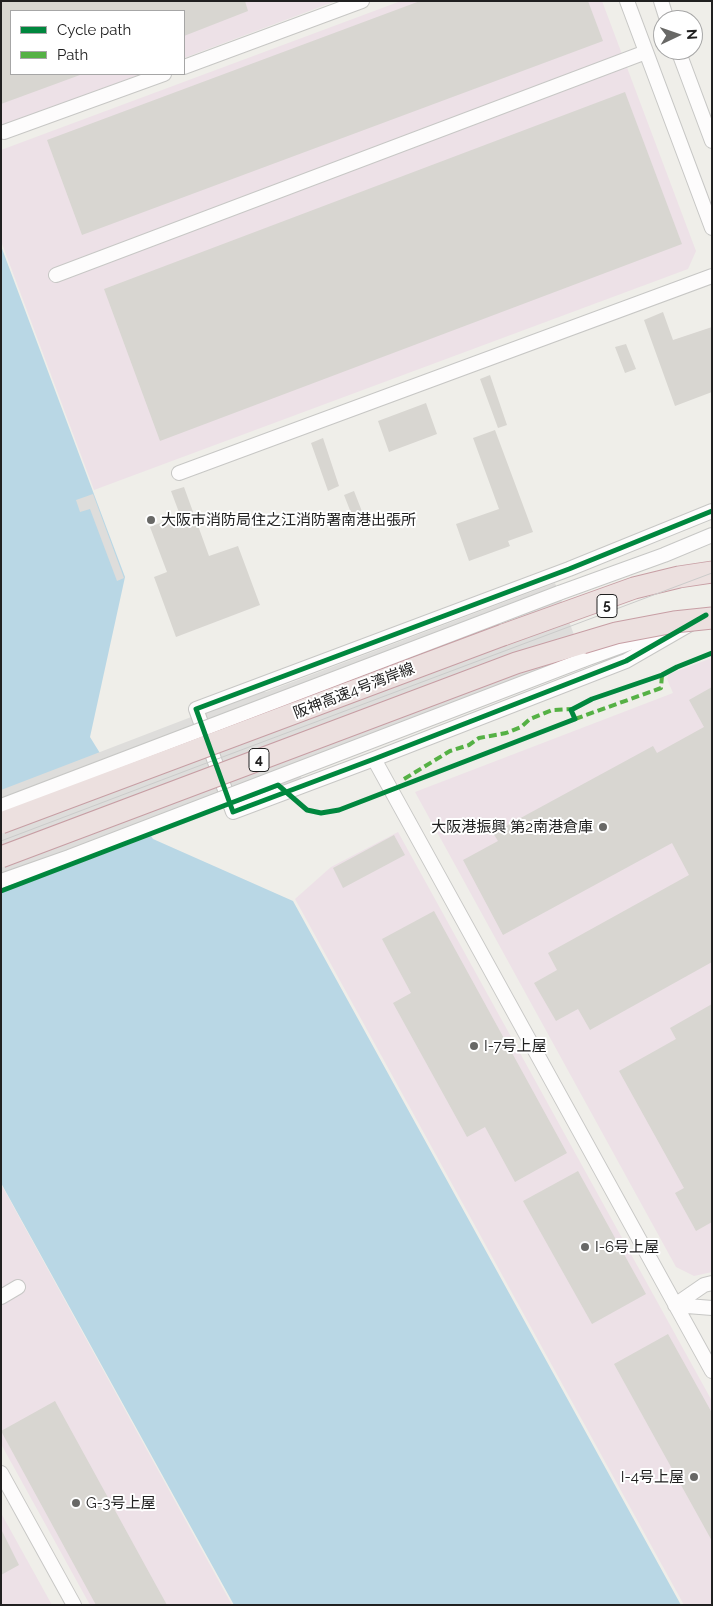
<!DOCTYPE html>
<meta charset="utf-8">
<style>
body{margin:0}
#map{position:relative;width:713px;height:1606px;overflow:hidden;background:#efeee9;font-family:Raleway,sans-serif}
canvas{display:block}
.frame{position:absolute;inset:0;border:2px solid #202020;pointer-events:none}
.legend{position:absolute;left:10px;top:10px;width:175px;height:65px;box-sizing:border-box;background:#fff;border:1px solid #a6a6a6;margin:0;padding:6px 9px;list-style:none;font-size:15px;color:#202020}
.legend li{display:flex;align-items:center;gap:10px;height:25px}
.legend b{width:25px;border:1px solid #a6a6a6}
.north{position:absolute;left:653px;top:10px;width:50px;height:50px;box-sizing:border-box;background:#fff;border:1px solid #a6a6a6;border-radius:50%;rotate:87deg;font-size:14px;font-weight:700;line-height:20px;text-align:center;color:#202020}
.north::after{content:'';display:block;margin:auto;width:18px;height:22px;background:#686866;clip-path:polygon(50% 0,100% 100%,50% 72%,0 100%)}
</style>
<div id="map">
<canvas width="713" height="1606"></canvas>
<div class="frame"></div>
<ul class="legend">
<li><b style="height:6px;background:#00873e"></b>Cycle path</li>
<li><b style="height:6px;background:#55b145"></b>Path</li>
</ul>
<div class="north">N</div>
</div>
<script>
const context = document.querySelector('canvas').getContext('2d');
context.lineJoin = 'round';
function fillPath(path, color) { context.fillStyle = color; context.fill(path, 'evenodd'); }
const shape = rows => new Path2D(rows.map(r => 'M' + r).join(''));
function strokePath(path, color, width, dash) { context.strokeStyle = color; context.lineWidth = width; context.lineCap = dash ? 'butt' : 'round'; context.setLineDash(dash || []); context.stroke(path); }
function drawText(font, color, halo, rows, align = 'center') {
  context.font = font + ' Raleway,"Noto Sans JP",sans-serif'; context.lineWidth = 4; context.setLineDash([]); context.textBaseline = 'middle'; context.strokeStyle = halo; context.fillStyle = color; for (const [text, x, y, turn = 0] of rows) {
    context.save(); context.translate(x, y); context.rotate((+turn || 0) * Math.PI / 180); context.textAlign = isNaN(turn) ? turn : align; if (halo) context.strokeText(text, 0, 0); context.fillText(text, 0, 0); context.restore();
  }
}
fillPath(shape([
 [1,1,336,1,184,58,184,11,11,11,11,74,141,74,1,126],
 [401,1,602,1,696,251,688,269,94,490,1,241,1,150],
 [712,658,712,1272,694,1276,676,1267,415,792,673,693,667,679,669,674],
 [398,832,712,1401,712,1605,684,1605,295,899,331,867],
 [1,1184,232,1605,90,1605,1,1444],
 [1,1513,52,1605,1,1605]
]), '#ede1e7');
fillPath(shape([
 [1,246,125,577,90,737,153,839,293,901,681,1605,234,1605,1,1183]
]), '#b9d7e5');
fillPath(shape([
 [93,494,124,578,117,581,90,509,80,512,76,500],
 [555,583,585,665,300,775,302,779,1,893,1,790,259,691,266,692]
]), '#dedddb');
fillPath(shape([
 [1,1,245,1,248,11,184,36,184,11,11,11,11,74,80,75,1,104],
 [420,1,588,1,603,41,82,235,47,140],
 [625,92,682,244,160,441,104,289],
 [663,312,673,340,712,327,712,392,675,406,644,320],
 [626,344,636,369,625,373,615,347],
 [490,375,507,425,498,428,480,379],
 [426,403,437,434,389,452,378,421],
 [495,430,533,532,508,541,510,546,469,561,456,524,499,509,473,438],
 [323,438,339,486,328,491,311,443],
 [184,487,209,556,238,546,260,605,176,637,154,577,167,572,150,527,180,515,171,491],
 [354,491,363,514,353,518,344,495],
 [712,687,712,962,590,1030,578,1009,556,1021,534,983,557,970,548,953,689,875,672,843,503,935,463,860,498,841,493,833,653,746,657,753,704,727,689,700],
 [394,835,405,855,343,888,333,868],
 [434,911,567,1153,515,1182,485,1127,467,1137,393,1003,411,993,382,939],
 [712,1004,712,1222,696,1231,675,1193,684,1188,619,1071,676,1039,670,1028],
 [578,1171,646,1294,592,1324,523,1201],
 [668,1334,712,1413,712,1541,614,1364],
 [55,1401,151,1576,167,1605,96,1605,1,1431],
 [1,1529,19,1565,1,1575]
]), '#d8d6d1');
const minor = shape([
 [627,1,712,228],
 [661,1,667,20],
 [678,50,712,141],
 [184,67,362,1],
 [4,132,164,74],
 [56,275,646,52],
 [179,473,712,276],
 [559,593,664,555,712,535],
 [692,623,626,661,374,759,233,812,196,709,569,569,712,511],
 [583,660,657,633],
 [374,759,712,1371],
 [1,1297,18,1287],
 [675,1305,704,1285,712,1283],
 [675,1305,712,1308],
 [1,1473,74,1605]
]);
const highway = shape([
 [503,635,634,588,679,577,712,572]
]);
strokePath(minor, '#c7c7c5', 16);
strokePath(highway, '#c79ea4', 23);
strokePath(minor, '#fdfcfc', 14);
strokePath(highway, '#ece0df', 21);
strokePath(shape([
 [1,832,194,758,387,687],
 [1,841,196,767,712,573]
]), '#cbcbca', 1);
const minorBridge = shape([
 [1,806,559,593],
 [1,881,69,857,583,660]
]);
const highwayBridge = shape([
 [1,823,503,635],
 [1,857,516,663,616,633,674,622,712,618]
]);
strokePath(minorBridge, '#c7c7c5', 16, []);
strokePath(highwayBridge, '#c79ea4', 23, []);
strokePath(minorBridge, '#fdfcfc', 14);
strokePath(highwayBridge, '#ece0df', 21);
strokePath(shape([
 [575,719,661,688,662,675],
 [404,779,450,751,469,745,479,738,506,733,521,727,530,719,552,710,574,709]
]), '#55b145', 4, [8, 4]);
strokePath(shape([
 [706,615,626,661,374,759,233,812,196,709,569,569,712,511],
 [1,891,278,785,307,810,321,813,339,810,575,719,571,710,592,699,662,675,677,667,712,653]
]), '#00873e', 5);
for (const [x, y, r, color] of [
 [151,520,5,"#686866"],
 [603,827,5,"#686866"],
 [474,1046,5,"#686866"],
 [585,1247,5,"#686866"],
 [694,1477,5,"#686866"],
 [76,1503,5,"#686866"]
]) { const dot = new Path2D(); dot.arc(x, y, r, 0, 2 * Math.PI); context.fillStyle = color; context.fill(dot); strokePath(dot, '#fff', 2); }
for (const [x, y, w] of [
 [607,606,20],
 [259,760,20]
]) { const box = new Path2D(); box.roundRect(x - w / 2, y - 11.5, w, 23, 4); context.fillStyle = '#fff'; context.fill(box); strokePath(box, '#202020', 1); }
drawText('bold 14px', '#202020', null, [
 ["5",607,606],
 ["4",259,760]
]);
drawText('15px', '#202020', '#fff', [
 ["大阪市消防局住之江消防署南港出張所",161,520],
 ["大阪港振興 第2南港倉庫",593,827,"right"],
 ["I-7号上屋",484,1046],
 ["I-6号上屋",595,1247],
 ["I-4号上屋",684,1477,"right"],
 ["G-3号上屋",86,1503]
], 'left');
drawText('15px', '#202020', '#fff', [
 ["阪神高速4号湾岸線",354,691,-21]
]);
</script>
